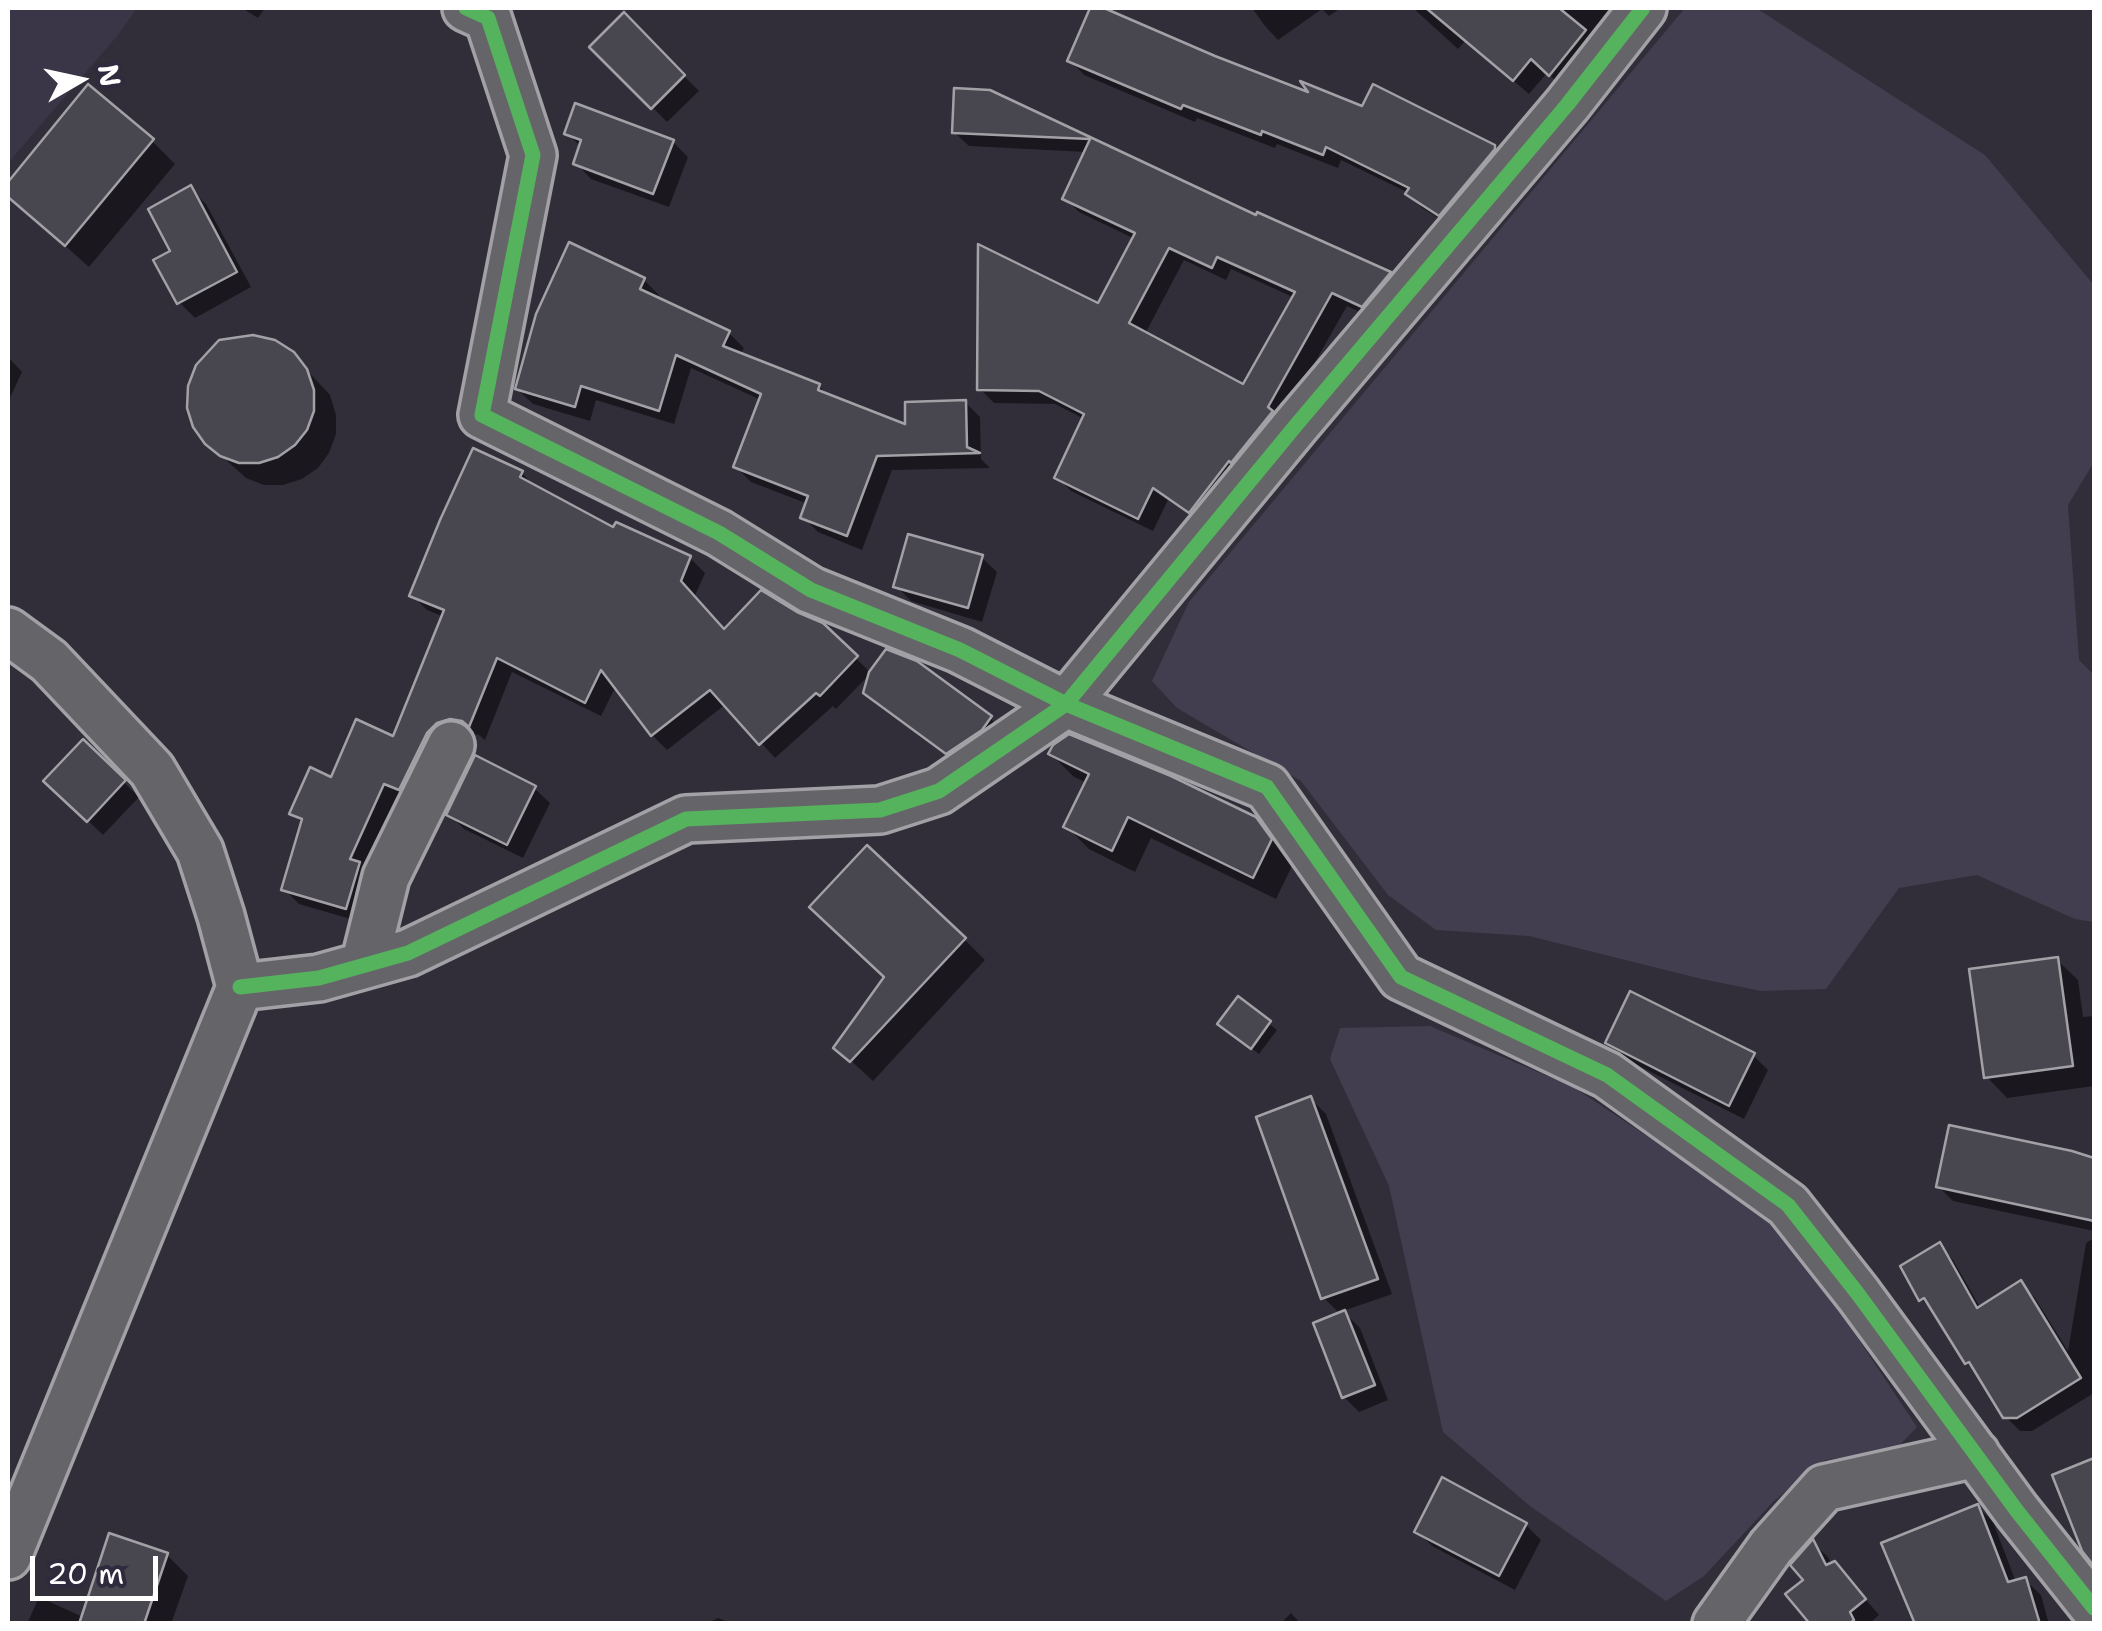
<!DOCTYPE html>
<style>
body{margin:0}
#map{position:relative;width:2102px;height:1631px;overflow:hidden;background:#312e39;font-family:"Shantell Sans",sans-serif}
canvas{display:block}
.frame{position:absolute;inset:0;border:10px solid #fff;pointer-events:none}
.north{position:absolute;left:30px;top:30px;width:100px;height:100px;-webkit-text-stroke:8px #2f2a3d;paint-order:stroke;rotate:81deg;font-size:28px;font-weight:700;line-height:40px;text-align:center;color:#fff}
.north::after{content:'';display:block;margin:auto;width:35px;height:45px;background:#fff;clip-path:polygon(50% 0,100% 100%,50% 72%,0 100%)}
.scale{position:absolute;left:30px;top:1556px;width:128px;height:45px;box-sizing:border-box;border:5px solid #fff;border-top:0;padding-left:12px;font-size:30px;line-height:35px;white-space:nowrap;color:#fff;-webkit-text-stroke:8px #2f2a3d;paint-order:stroke}
</style>
<div id="map">
<canvas width="2102" height="1631"></canvas>
<div class="frame"></div>
<div class="north">N</div>
<div class="scale">20 m</div>
</div>
<script>
const context = document.querySelector('canvas').getContext('2d');
context.lineJoin = 'round';
function fillPath(path, color) { context.fillStyle = color; context.fill(path, 'evenodd'); }
const shape = rows => new Path2D(rows.map(r => 'M' + r).join(''));
function strokePath(path, color, width, dash) { context.strokeStyle = color; context.lineWidth = width; context.lineCap = dash ? 'butt' : 'round'; context.setLineDash(dash || []); context.stroke(path); }
fillPath(shape([
 [8,8,137,8,118,35,8,163]
]), '#3b3647');
fillPath(shape([
 [1685,8,1756,8,1985,155,2093,284,2094,462,2068,505,2079,660,2094,675,2094,922,2075,919,1977,875,1899,888,1826,989,1761,991,1702,979,1529,936,1436,930,1388,895,1301,781,1177,708,1152,681,1189,602],
 [1430,1026,1573,1087,1783,1226,1917,1427,1896,1449,1825,1460,1774,1501,1704,1576,1666,1601,1530,1506,1443,1432,1389,1186,1330,1059,1340,1028]
]), '#433e4f');
fillPath(shape([
 [242,8,265,8,258,18],
 [1093,8,1098,8,1214,58,1315,97,1494,147,1509,162,1455,228,1422,208,1409,193,1341,160,1338,168,1277,144,1275,148,1197,118,1195,122,1084,75,1070,60],
 [1252,8,1341,8,1329,16,1322,9,1278,40,1265,26],
 [1413,8,1629,8,1566,89,1547,73,1529,94,1466,40,1458,49],
 [624,16,699,91,667,122,593,47],
 [89,88,152,141,175,164,89,267,8,195,8,186],
 [989,92,1257,218,1258,215,1390,274,1403,288,1377,320,1347,306,1281,422,1205,526,1168,500,1153,531,1071,491,1057,477,1084,419,1055,404,994,403,980,389,1099,306,1135,239,1079,212,1065,198,1086,152,969,146,954,132],
 [1184,260,1226,280,1231,269,1295,298,1244,387,1145,334],
 [567,133,673,142,688,157,669,207,591,179,576,163,581,147],
 [190,189,206,204,251,287,195,318,179,302,174,252],
 [644,280,659,295,657,300,729,333,744,348,740,355,819,386,831,398,908,427,965,402,980,417,981,459,990,468,892,470,862,550,818,532,803,517,808,504,751,482,736,467,761,400,691,368,674,424,596,400,590,421,533,404,517,389],
 [292,354,330,395,336,415,336,434,329,453,318,468,302,479,283,485,264,485,246,478,206,442],
 [8,357,22,372,8,402],
 [474,451,522,473,538,490,615,531,690,558,705,573,694,598,725,631,822,625,871,673,836,709,833,706,775,758,726,704,667,750,652,735,616,686,601,716,512,672,485,740,479,735,467,733,415,804,400,797,366,871,361,922,299,904,284,889,303,824,292,813,332,780,395,739,444,617,427,610,412,595],
 [981,557,997,572,982,622,911,601,896,586],
 [866,692,990,718,1005,733,963,768,881,708],
 [83,743,139,797,103,835,62,796],
 [1051,754,1254,819,1278,843,1293,864,1276,899,1151,838,1135,872,1089,849,1066,826,1087,783,1074,777],
 [534,788,550,803,523,858,464,829,449,814],
 [964,939,985,960,873,1081,836,1047],
 [2057,960,2078,980,2083,1017,2094,1016,2094,1086,2007,1098,1987,1077],
 [1238,999,1277,1030,1259,1054,1227,1030],
 [1608,1043,1753,1055,1768,1070,1744,1119,1623,1058],
 [1311,1099,1326,1114,1392,1294,1343,1311,1360,1328,1388,1400,1359,1412,1344,1397,1341,1315,1323,1297],
 [2068,1152,2094,1161,2094,1231,1953,1201,1939,1187],
 [2094,1238,2094,1393,2032,1431,2020,1431,2005,1416,1980,1376,1967,1363,1936,1314,1921,1299,1939,1245,1953,1260,1981,1309,2021,1283,2035,1298,2068,1351,2086,1243],
 [1978,1507,1993,1522,2016,1582,2025,1580,2041,1595,2049,1624,1917,1624],
 [1526,1525,1541,1540,1515,1590,1432,1546,1417,1531],
 [1813,1543,1828,1557,1832,1565,1849,1580,1879,1615,1869,1624,1813,1624,1806,1581],
 [167,1555,188,1576,171,1624,27,1624,39,1597,83,1617],
 [1291,1613,1301,1624,1280,1624],
 [718,1618,733,1624,706,1624]
]), '#0007');
const building = shape([
 [1090,8,1104,8,1215,56,1308,92,1300,81,1362,106,1373,84,1495,145,1495,149,1439,216,1405,194,1409,188,1326,147,1323,155,1262,131,1261,135,1183,105,1181,109,1067,61,1090,8],
 [1426,8,1559,8,1586,30,1549,76,1531,59,1513,81,1426,8],
 [624,12,685,75,651,109,589,47,624,12],
 [88,84,154,139,65,246,8,197,8,182,88,84],
 [954,88,990,90,1256,215,1257,212,1391,272,1362,307,1332,293,1268,407,1273,411,1231,463,1229,461,1189,513,1153,488,1138,519,1054,478,1084,414,1039,391,977,390,978,244,1098,303,1135,233,1062,199,1090,139,952,133,954,88],
 [1169,248,1212,268,1217,257,1295,292,1243,384,1129,323,1169,248],
 [575,103,674,140,653,194,573,164,581,140,564,134,575,103],
 [191,185,237,272,177,304,153,260,170,251,148,209,191,185],
 [569,242,645,278,640,289,730,331,723,346,820,384,818,390,905,424,905,402,966,400,967,447,980,453,877,456,847,536,800,518,808,496,733,467,761,394,676,355,659,411,581,386,575,407,515,389,536,314,569,242],
 [253,335,275,340,294,352,307,369,314,390,314,411,307,430,295,445,278,457,259,463,239,463,220,456,205,444,193,427,187,408,188,386,196,365,219,340,253,335],
 [473,448,523,471,520,477,613,527,616,522,691,556,681,581,724,629,761,590,797,612,823,623,858,656,820,696,816,693,759,745,710,690,651,736,601,670,585,703,497,658,469,727,462,721,450,719,437,723,427,733,399,790,384,784,350,859,360,862,346,909,281,890,302,819,289,814,310,767,331,777,356,719,393,736,444,610,409,596,440,520,473,448],
 [908,534,983,555,968,608,893,587,908,534],
 [886,649,917,661,992,716,982,730,946,754,863,693,869,672,886,649],
 [1069,734,1171,776,1256,817,1272,839,1253,878,1128,817,1112,851,1063,827,1089,774,1048,754,1053,745,1069,734],
 [83,739,126,780,87,822,43,781,83,739],
 [475,755,536,786,507,845,446,815,475,755],
 [867,845,966,938,850,1062,833,1048,884,977,809,907,867,845],
 [2058,957,2073,1066,1984,1078,1969,969,2058,957],
 [1630,991,1755,1053,1729,1106,1605,1043,1630,991],
 [1238,996,1271,1021,1251,1049,1217,1024,1238,996],
 [1311,1096,1378,1279,1321,1299,1256,1117,1311,1096],
 [1949,1125,2072,1151,2094,1158,2094,1221,1936,1187,1949,1125],
 [1940,1242,1977,1308,2021,1280,2081,1378,2017,1418,2003,1418,1969,1362,1965,1364,1924,1298,1919,1301,1900,1266,1940,1242],
 [1345,1310,1375,1385,1342,1398,1313,1323,1345,1310],
 [2094,1458,2094,1566,2082,1551,2052,1475,2094,1458],
 [1442,1477,1527,1523,1499,1576,1414,1532,1442,1477],
 [1978,1504,2008,1582,2026,1577,2040,1624,1915,1624,1881,1543,1978,1504],
 [109,1533,168,1553,144,1624,79,1624,109,1533],
 [1813,1539,1826,1565,1835,1561,1866,1599,1850,1612,1854,1620,1849,1624,1810,1624,1785,1594,1803,1580,1790,1565,1813,1539]
]);
fillPath(building, '#48464e');
strokePath(building, '#a2a1a6', 2.5);
const minor = shape([
 [466,8,488,18,533,155,482,415,719,533,811,590,960,650,1066,704,1297,424,1567,105,1643,8],
 [8,631,49,661,152,770,200,851,221,916,240,987,8,1556],
 [364,965,386,877,451,745],
 [240,987,319,978,408,953,686,819,880,810,939,791,1066,704,1267,787,1401,977,1607,1075,1788,1205,1858,1294,2017,1511,2094,1608],
 [1716,1624,1771,1547,1824,1488,1976,1454]
]);
strokePath(minor, '#a2a1a6', 52);
strokePath(minor, '#656469', 45);
strokePath(shape([
 [466,8,488,18,533,155,482,415,719,533,811,590,960,650,1066,704,1297,424,1567,105,1643,8],
 [240,987,319,978,408,953,686,819,880,810,939,791,1066,704,1267,787,1401,977,1607,1075,1788,1205,1858,1294,2017,1511,2094,1608]
]), '#56b35d', 15);
</script>
